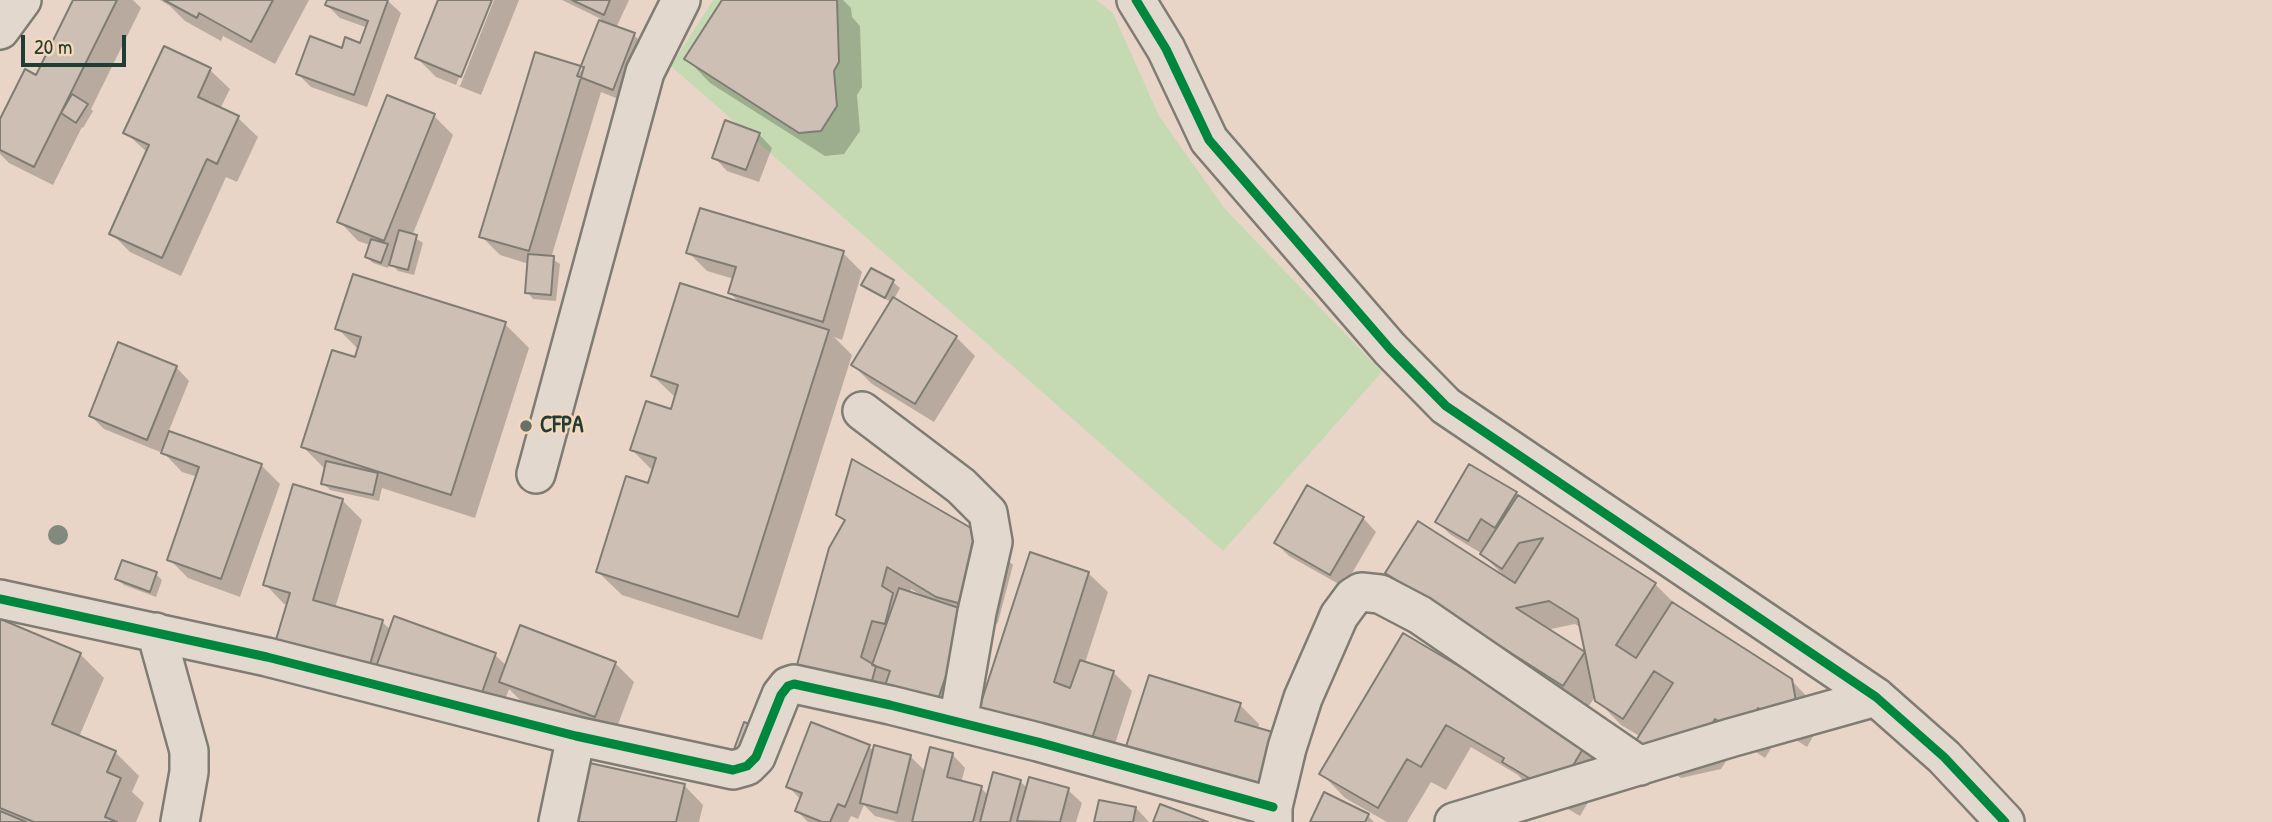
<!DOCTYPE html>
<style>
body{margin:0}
#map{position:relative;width:2272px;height:822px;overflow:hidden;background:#e8d5c7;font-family:"Patrick Hand",sans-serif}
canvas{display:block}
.scale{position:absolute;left:21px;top:35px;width:105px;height:32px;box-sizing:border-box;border:4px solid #1f3d34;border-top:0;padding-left:9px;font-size:21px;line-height:24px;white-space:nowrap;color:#1f3d34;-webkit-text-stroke:5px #f5d7bb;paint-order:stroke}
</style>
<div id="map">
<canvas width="2272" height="822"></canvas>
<div class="scale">20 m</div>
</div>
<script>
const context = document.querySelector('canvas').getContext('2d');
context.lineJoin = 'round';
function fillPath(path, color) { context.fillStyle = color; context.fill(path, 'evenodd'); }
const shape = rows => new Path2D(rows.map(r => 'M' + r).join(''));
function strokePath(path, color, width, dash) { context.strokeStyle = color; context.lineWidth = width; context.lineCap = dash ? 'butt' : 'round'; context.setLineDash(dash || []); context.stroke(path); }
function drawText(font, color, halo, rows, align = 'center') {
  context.font = font + ' "Patrick Hand",sans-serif'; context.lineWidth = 5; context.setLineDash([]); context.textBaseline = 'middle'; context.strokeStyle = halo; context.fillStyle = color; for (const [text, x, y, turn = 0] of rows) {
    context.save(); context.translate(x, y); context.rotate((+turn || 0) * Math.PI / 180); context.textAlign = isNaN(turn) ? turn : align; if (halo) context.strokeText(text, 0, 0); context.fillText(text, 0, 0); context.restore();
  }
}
fillPath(shape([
 [713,0,1096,0,1113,13,1159,116,1225,209,1382,372,1223,551,671,66]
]), '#c5dab3');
fillPath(shape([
 [75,0,133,0,141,8,91,109,93,111,83,128,82,127,53,185,9,163,0,154,0,123,37,77],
 [160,0,309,0,275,64,223,36,221,41,185,21,170,6],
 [329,0,387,0,401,13,367,107,311,87,298,74,361,45,368,28,340,18,327,5],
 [440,0,490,0,456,85,460,86,494,0,519,0,481,95,436,77,417,58],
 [562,0,629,0,616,28,634,35,647,48,626,102,601,92,551,258,560,264,556,301,533,299,527,292,529,264,500,255,481,236,582,69,601,19],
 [725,0,843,0,851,8,852,17,860,26,862,87,857,95,860,131,844,154,825,156,710,83,687,59],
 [164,49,210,70,230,89,220,109,238,118,258,137,237,182,226,177,181,276,130,252,111,233,148,153,126,133],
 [434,116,453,135,412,236,423,243,414,275,398,271,390,263,388,268,373,263,367,257,370,245,358,241,339,221],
 [759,134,772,148,759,182,727,171,714,157],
 [688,252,843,253,862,272,842,340,834,337,852,355,762,640,622,595,598,572,649,485,653,471,632,450,672,411,676,398,653,376,741,304,730,293,734,279,707,271],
 [871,270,893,282,900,288,894,299,956,337,975,356,934,422,872,384,853,365,891,302,870,291,863,285],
 [505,324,529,348,475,518,382,488,379,501,330,490,323,483,326,470,303,447,356,360,359,350,337,328],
 [176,367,189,381,168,433,261,465,280,484,240,597,188,578,169,559,198,477,182,472,161,450,160,452,104,429,91,416],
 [1516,493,1522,500,1655,584,1679,608,1791,680,1815,705,1819,726,1807,747,1782,731,1765,758,1739,741,1721,769,1681,778,1661,766,1641,737,1621,725,1597,700,1596,695,1587,709,1411,597,1388,573,1506,578,1481,553,1451,535,1437,522],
 [1575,624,1582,628,1588,658,1546,630],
 [342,500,362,520,335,608,382,622,391,630,495,655,507,666,615,663,634,682,614,735,520,700,509,689,497,722,387,689,288,605,284,604,265,584],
 [838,515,989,541,1013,565,998,622,993,629,978,625,952,732,820,699,846,522],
 [911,589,924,597,909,594],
 [1363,518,1376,532,1344,587,1289,556,1276,543],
 [1088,573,1108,592,1085,663,1113,672,1132,691,1106,772,997,736],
 [156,574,162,580,156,597,124,585,117,579],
 [0,621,80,654,104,678,79,737,115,752,139,776,132,792,144,803,136,822,0,822],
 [1404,635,1586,743,1609,767,1580,816,1528,786,1518,775,1471,747,1446,790,1431,782,1407,822,1387,822,1345,798,1322,774],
 [1150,677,1240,705,1259,724,1258,729,1274,819],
 [869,747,875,752,910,756,926,772,952,754,965,768,961,783,981,788,989,796,1020,781,1028,789,1068,790,1082,803,1076,822,898,822,875,816,864,805,858,819,851,816,848,822,808,822,797,811,801,800,788,786],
 [684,785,703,805,699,822,574,822],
 [1136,808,1149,822,1095,822],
 [1368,816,1374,822,1312,822]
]), '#0003');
const building = shape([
 [73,0,117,0,34,167,0,150,0,119,25,69,36,75,73,0],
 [164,0,273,0,251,42,199,13,197,18,164,0],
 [327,0,388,0,354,95,296,74,310,36,342,48,345,37,360,43,368,21,325,5,327,0],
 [438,0,492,0,461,77,415,58,438,0],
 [572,0,610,0,604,15,572,0],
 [722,0,837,0,839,62,834,71,837,106,821,131,799,133,684,59,722,0],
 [599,20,635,33,613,90,577,76,599,20],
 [164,46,211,68,198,97,239,116,217,164,207,159,162,258,109,234,149,145,123,133,164,46],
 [535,52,584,67,529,251,479,237,535,52],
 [72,94,88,104,76,123,61,113,72,94],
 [387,95,435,114,384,241,337,222,387,95],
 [725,120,760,133,746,170,712,158,725,120],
 [700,208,844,251,823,322,728,293,736,267,686,253,700,208],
 [399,230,417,235,408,270,389,265,399,230],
 [371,239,388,244,381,263,365,257,371,239],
 [528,254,554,256,551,295,525,293,528,254],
 [871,268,894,280,885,298,861,285,871,268],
 [353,274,506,322,451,495,301,447,332,350,355,357,361,337,335,329,353,274],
 [680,283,829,330,738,617,596,572,626,476,648,483,656,458,630,450,646,401,671,409,678,385,651,376,680,283],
 [893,297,957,336,915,404,851,365,893,297],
 [118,342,177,366,147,440,89,416,118,342],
 [169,431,262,464,221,579,167,560,199,467,161,453,169,431],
 [852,459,990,539,969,606,936,597,887,567,882,586,893,593,885,624,872,621,861,657,876,666,868,695,794,676,829,548,845,520,836,515,852,459],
 [326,461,378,473,373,495,321,484,326,461],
 [1469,464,1517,492,1495,528,1481,519,1468,541,1435,522,1469,464],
 [293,484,343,499,313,600,383,620,368,671,275,643,290,593,263,585,293,484],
 [1307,485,1364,517,1330,575,1274,543,1307,485],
 [1518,495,1656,583,1616,645,1636,658,1672,602,1792,679,1796,701,1782,724,1758,708,1741,735,1715,719,1698,746,1656,755,1635,742,1673,683,1654,671,1623,719,1595,701,1578,619,1549,601,1516,608,1585,652,1563,686,1385,573,1418,521,1515,583,1543,538,1519,543,1502,569,1480,554,1518,495],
 [1030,552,1089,572,1054,682,1070,688,1080,660,1114,671,1087,754,976,718,1030,552],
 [122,560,157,572,150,592,115,579,122,560],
 [899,588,968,611,933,714,881,697,890,671,872,665,899,588],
 [394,616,496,653,478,704,376,667,394,616],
 [0,619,81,653,52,724,116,751,107,772,121,778,105,817,117,822,34,822,0,808,0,619],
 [520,625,616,662,595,717,499,682,520,625],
 [1403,633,1587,742,1556,794,1502,762,1504,758,1446,725,1421,767,1407,759,1378,808,1319,774,1403,633],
 [1149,675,1241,703,1235,721,1276,733,1255,801,1122,759,1149,675],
 [744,722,762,728,729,763,744,722],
 [811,722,870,745,845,807,838,804,830,822,822,822,795,811,802,793,786,787,811,722],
 [874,745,911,755,897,813,860,803,874,745],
 [930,747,953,753,947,777,982,786,973,822,912,822,930,747],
 [585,762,685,784,676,822,572,822,585,762],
 [993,772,1021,780,1010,822,980,822,993,772],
 [1029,777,1069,788,1060,822,1017,821,1029,777],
 [1324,792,1369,814,1365,822,1310,822,1324,792],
 [1099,800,1136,807,1133,822,1094,822,1099,800],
 [1160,804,1208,822,1153,822,1160,804],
 [0,811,26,822,0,822,0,811]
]);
fillPath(building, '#cebfb5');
strokePath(building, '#7f7c74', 2);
const minor = shape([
 [1136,0,1166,49,1209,140,1390,349,1446,406,1876,697,1944,757,2005,822],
 [0,30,22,0],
 [862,411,961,486,988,513,993,542,977,612,958,722],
 [536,474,645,72,681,0],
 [0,599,267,657,576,736,733,770,747,766,756,757,781,695,788,686,794,684,890,705,1038,742,1273,807],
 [156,632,189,751,189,772,180,822],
 [558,822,576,736],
 [1273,822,1273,807,1287,748,1303,698,1339,616,1353,597,1361,592,1380,594,1420,615,1640,766],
 [1454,822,1730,738,1876,697]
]);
strokePath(minor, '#7f7c74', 42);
strokePath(minor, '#e3d8cd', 37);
strokePath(shape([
 [1136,0,1166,49,1209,140,1390,349,1446,406,1876,697,1944,757,2005,822],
 [0,599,267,657,576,736,733,770,747,766,756,757,781,695,788,686,794,684,890,705,1038,742,1273,807]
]), '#00873e', 9);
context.fillStyle = '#818a7c';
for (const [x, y] of [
 [58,535]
]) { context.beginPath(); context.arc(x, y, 10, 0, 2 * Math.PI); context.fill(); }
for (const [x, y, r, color] of [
 [526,426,7,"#657267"]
]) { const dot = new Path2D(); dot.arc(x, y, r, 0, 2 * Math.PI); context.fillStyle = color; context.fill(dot); strokePath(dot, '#f5d7bb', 2.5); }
drawText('bold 23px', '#1f3d34', '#f5d7bb', [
 ["CFPA",540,426]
], 'left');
</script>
